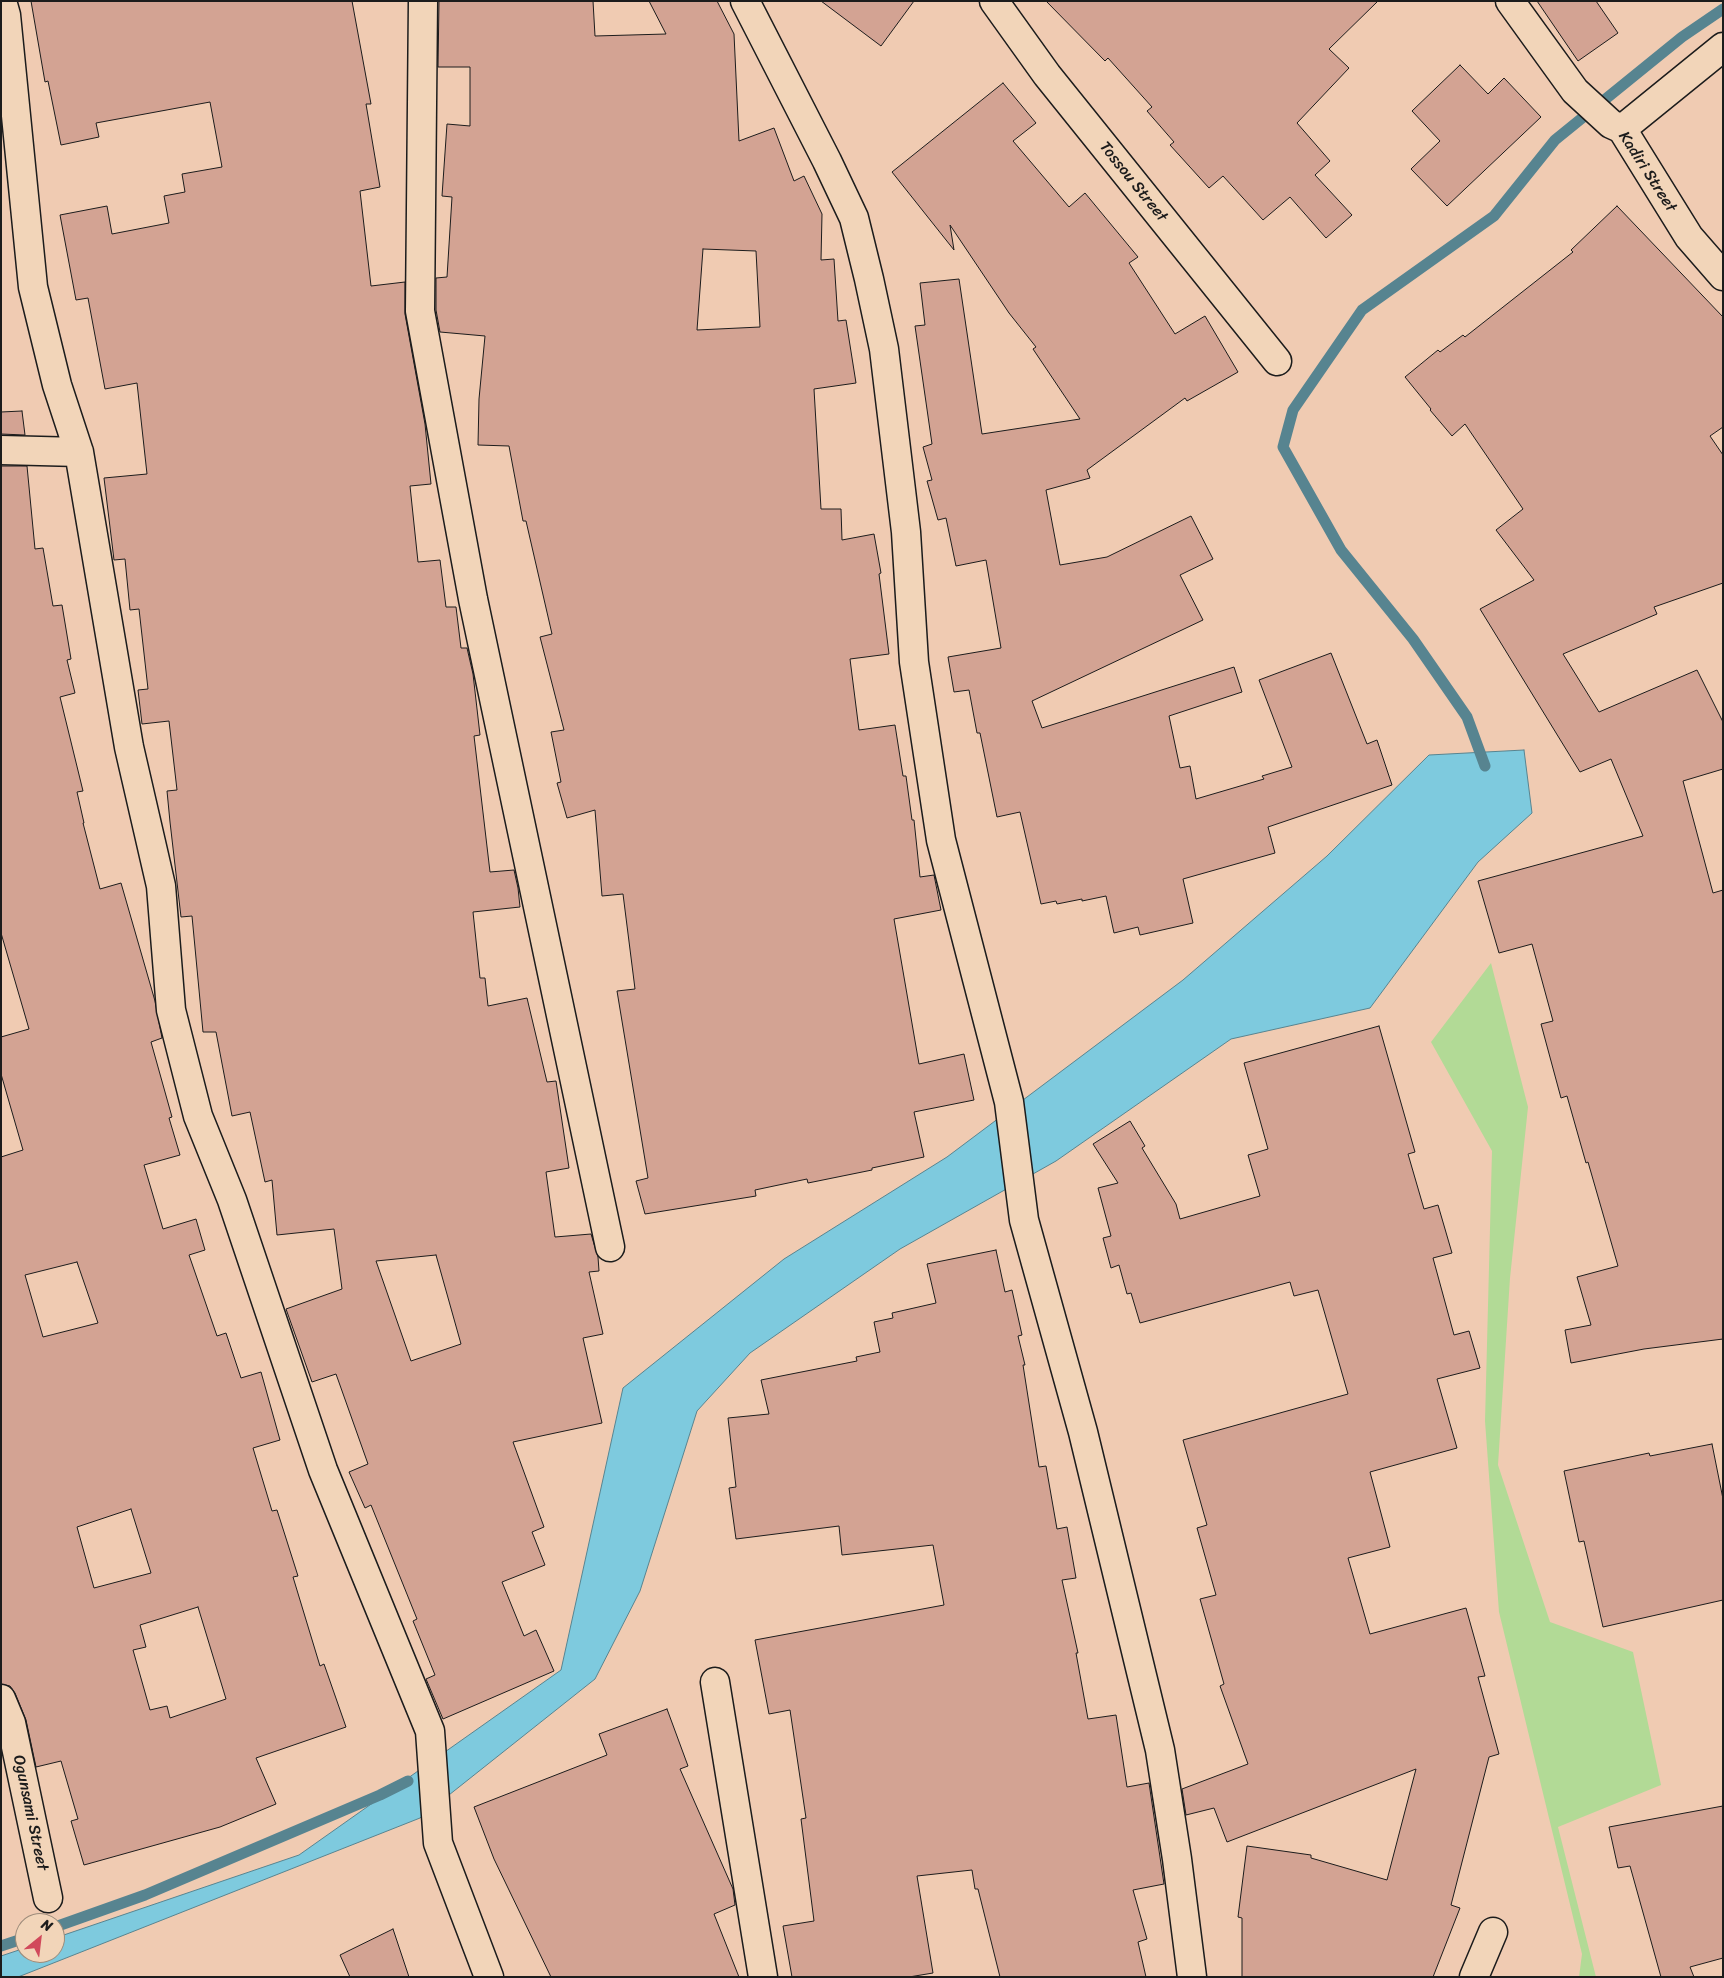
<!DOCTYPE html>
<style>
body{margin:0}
#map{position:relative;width:1724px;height:1978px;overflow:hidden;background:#f0cbb2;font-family:Sriracha,sans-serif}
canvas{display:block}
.frame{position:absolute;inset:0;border:2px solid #1c1c1c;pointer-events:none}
.north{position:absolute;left:15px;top:1913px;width:50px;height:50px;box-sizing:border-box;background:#f2d5b9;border:1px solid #9c8b7a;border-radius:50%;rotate:29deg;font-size:14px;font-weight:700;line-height:20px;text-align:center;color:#1c1c1c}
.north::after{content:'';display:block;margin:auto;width:18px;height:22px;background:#d1495b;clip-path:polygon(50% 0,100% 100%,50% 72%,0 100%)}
</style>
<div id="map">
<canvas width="1724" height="1978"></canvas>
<div class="frame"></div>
<div class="north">N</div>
</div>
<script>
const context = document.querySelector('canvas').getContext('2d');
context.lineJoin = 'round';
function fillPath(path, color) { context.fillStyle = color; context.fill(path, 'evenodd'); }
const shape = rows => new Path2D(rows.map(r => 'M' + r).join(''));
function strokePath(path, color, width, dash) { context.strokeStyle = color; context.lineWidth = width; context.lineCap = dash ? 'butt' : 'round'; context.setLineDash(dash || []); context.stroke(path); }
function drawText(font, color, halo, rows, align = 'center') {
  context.font = font + ' Sriracha,sans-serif'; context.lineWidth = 4; context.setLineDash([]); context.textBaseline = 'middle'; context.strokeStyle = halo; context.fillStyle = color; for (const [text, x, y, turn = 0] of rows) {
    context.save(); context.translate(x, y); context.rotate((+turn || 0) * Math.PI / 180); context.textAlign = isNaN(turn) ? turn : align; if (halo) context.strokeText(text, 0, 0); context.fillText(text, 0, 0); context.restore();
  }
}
fillPath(shape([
 [1491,963,1528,1107,1510,1278,1498,1465,1550,1622,1633,1652,1661,1785,1558,1827,1596,1977,1579,1977,1582,1954,1499,1612,1485,1421,1492,1151,1431,1042]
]), '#b2da96');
const water = shape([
 [1524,750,1532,813,1478,862,1370,1008,1231,1039,1056,1161,900,1249,750,1353,697,1411,640,1591,595,1679,420,1818,18,1977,1,1977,1,1956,25,1948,25,1953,55,1953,55,1938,299,1855,561,1670,623,1388,784,1259,947,1157,1183,980,1327,856,1429,755,1524,750]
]);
fillPath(water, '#7ecade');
strokePath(water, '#578490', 1);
strokePath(shape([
 [1485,766,1467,717,1413,639,1341,550,1283,447,1293,410,1362,310,1494,216,1555,140,1682,37,1723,9],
 [55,1927,145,1895,380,1795,408,1781],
 [1,1946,25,1938]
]), '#578490', 11);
const building = shape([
 [31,1,352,1,371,104,366,104,380,187,360,191,371,286,405,282,405,314,425,424,431,484,410,486,418,562,440,560,446,607,456,607,461,648,467,648,473,674,480,735,474,736,490,872,514,870,518,888,520,907,473,912,480,978,485,978,488,1006,527,998,547,1082,556,1081,569,1168,546,1172,555,1237,591,1234,598,1257,599,1271,589,1272,603,1334,583,1338,602,1423,513,1442,544,1527,532,1532,545,1565,502,1582,524,1636,536,1630,554,1671,443,1719,426,1679,435,1675,413,1621,417,1619,371,1505,365,1508,349,1472,368,1464,336,1374,312,1382,286,1309,342,1289,334,1229,277,1235,272,1180,265,1182,250,1112,232,1116,216,1032,203,1032,192,916,181,917,170,822,167,791,177,790,169,721,142,724,138,690,148,689,139,609,130,610,125,559,114,560,104,478,147,474,137,383,105,389,88,298,76,300,60,215,107,206,112,234,169,223,164,196,185,192,182,174,222,167,210,102,96,123,99,137,61,145,48,81,45,82,31,1],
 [436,1255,461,1344,411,1361,376,1261,436,1255],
 [439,1,593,1,595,36,666,34,649,1,717,1,734,34,739,141,774,128,794,181,804,176,822,214,821,260,834,259,838,321,846,320,856,383,814,389,821,509,841,509,842,540,874,534,881,573,879,574,889,654,850,659,859,730,895,725,903,776,906,776,912,820,914,820,920,877,934,875,941,910,894,919,919,1064,964,1054,974,1100,914,1112,924,1157,872,1168,872,1170,808,1183,807,1179,755,1190,756,1196,645,1214,636,1181,648,1178,617,991,635,989,623,894,602,896,595,810,567,818,557,783,561,782,551,732,564,730,540,637,552,634,526,521,523,521,509,446,478,445,479,399,485,336,440,332,436,310,436,278,447,277,452,197,442,196,447,124,470,126,470,67,438,67,439,1],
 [703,249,756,251,760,327,697,330,703,249],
 [821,1,914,1,881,46,821,1],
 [1046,1,1378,1,1329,49,1349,68,1297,123,1330,161,1315,175,1352,215,1326,238,1290,197,1263,220,1223,176,1209,188,1170,145,1174,142,1147,111,1152,107,1108,58,1105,61,1046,1],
 [1537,1,1596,1,1618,33,1578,61,1537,1],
 [1460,65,1488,94,1504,78,1541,117,1447,206,1411,169,1440,141,1412,111,1460,65],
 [1003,83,1036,123,1013,141,1069,207,1085,193,1138,257,1129,263,1175,334,1205,316,1238,372,1187,401,1185,398,1087,470,1090,478,1046,490,1060,565,1107,557,1191,516,1213,559,1180,575,1203,620,1032,701,1042,728,1234,667,1242,692,1169,716,1180,768,1190,766,1196,799,1264,779,1262,776,1292,767,1259,680,1331,653,1367,744,1377,740,1392,785,1268,827,1275,853,1183,879,1193,923,1140,935,1138,927,1114,933,1106,896,1082,901,1082,899,1057,904,1056,901,1041,904,1020,812,997,817,980,733,977,733,969,690,954,692,948,657,1001,648,986,560,956,566,946,518,938,520,927,481,932,480,923,447,932,444,915,326,925,325,920,283,959,279,982,434,1080,419,1033,349,1036,347,1009,313,950,225,954,250,892,172,1003,83],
 [1617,206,1723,317,1723,427,1710,436,1723,455,1723,583,1654,607,1657,614,1563,654,1599,712,1697,670,1723,722,1723,769,1683,781,1713,893,1723,890,1723,1339,1644,1349,1571,1363,1565,1330,1591,1325,1577,1277,1618,1266,1588,1162,1586,1163,1567,1096,1561,1098,1541,1024,1553,1021,1532,944,1499,953,1478,881,1643,836,1611,759,1580,772,1480,609,1534,580,1496,530,1523,509,1465,424,1452,436,1430,410,1431,409,1405,377,1438,350,1440,352,1463,335,1465,337,1573,252,1571,250,1617,206],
 [22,411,25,435,1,434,1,412,22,411],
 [1,466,27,466,35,549,43,548,53,606,62,605,71,659,67,660,75,693,60,697,83,791,77,792,84,823,83,823,100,889,121,883,155,1001,162,1038,151,1042,172,1117,169,1118,180,1155,144,1165,163,1229,196,1219,205,1250,189,1255,217,1336,226,1333,241,1378,261,1372,280,1440,253,1448,272,1511,277,1510,298,1576,293,1577,320,1666,324,1664,346,1727,256,1758,276,1804,220,1827,84,1865,71,1821,78,1819,61,1761,36,1767,26,1720,15,1693,10,1686,1,1684,1,1157,23,1150,1,1074,1,1037,29,1029,1,933,1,466],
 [77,1262,98,1323,43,1337,25,1275,77,1262],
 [131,1509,151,1573,94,1588,77,1527,131,1509],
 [198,1607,226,1699,170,1718,167,1706,150,1710,133,1650,146,1647,140,1625,198,1607],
 [1379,1026,1415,1152,1408,1154,1424,1209,1438,1205,1452,1253,1433,1258,1454,1335,1469,1331,1480,1368,1437,1379,1457,1448,1370,1472,1390,1547,1348,1558,1370,1634,1466,1608,1485,1676,1478,1677,1499,1754,1489,1757,1451,1905,1460,1908,1433,1977,1242,1977,1242,1918,1238,1917,1247,1846,1311,1855,1311,1858,1387,1880,1416,1769,1227,1842,1214,1808,1186,1815,1182,1789,1248,1764,1220,1686,1224,1684,1200,1599,1216,1595,1197,1528,1207,1525,1183,1440,1348,1394,1318,1290,1294,1296,1290,1282,1140,1323,1131,1293,1127,1294,1119,1265,1111,1268,1103,1238,1111,1236,1098,1188,1118,1183,1093,1144,1130,1121,1145,1146,1142,1148,1176,1204,1180,1219,1260,1196,1248,1155,1268,1149,1244,1063,1379,1026],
 [996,1250,1005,1292,1012,1290,1022,1335,1018,1336,1025,1365,1023,1365,1039,1467,1046,1466,1057,1529,1067,1527,1076,1578,1062,1580,1078,1653,1076,1653,1088,1719,1116,1715,1127,1787,1149,1783,1164,1884,1133,1890,1147,1939,1138,1942,1146,1977,1000,1977,978,1889,975,1889,972,1870,917,1876,933,1973,909,1977,792,1977,783,1926,814,1921,801,1819,806,1818,790,1710,769,1714,755,1640,944,1605,933,1545,842,1555,839,1526,736,1539,729,1488,736,1487,728,1418,769,1414,761,1380,857,1361,856,1357,880,1352,874,1322,893,1318,892,1313,936,1303,927,1264,996,1250],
 [1712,1444,1723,1499,1723,1600,1603,1627,1584,1541,1579,1542,1564,1471,1649,1453,1650,1456,1712,1444],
 [667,1709,688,1766,680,1769,733,1889,735,1905,714,1914,739,1977,551,1977,494,1859,474,1807,607,1755,599,1734,667,1709],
 [1723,1806,1723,1958,1690,1967,1694,1977,1661,1977,1630,1866,1618,1868,1609,1827,1723,1806],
 [393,1929,409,1977,350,1977,340,1955,393,1929]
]);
fillPath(building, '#d3a393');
strokePath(building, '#1c1c1c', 1);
const minor = shape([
 [2,1,6,15,33,287,57,385,79,452,129,747,161,886,171,1010,198,1116,232,1200,323,1470,430,1731,438,1843,489,1977],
 [423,1,420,311,473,599,610,1247],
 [745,1,827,161,854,218,869,279,884,349,906,532,914,662,941,840,1009,1102,1024,1220,1083,1432,1160,1750,1177,1859,1192,1977],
 [994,1,1047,75,1277,361],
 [1510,1,1575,91,1611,124,1622,129,1689,237,1723,276],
 [1622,129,1723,47],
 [1,450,79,452],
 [715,1682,763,1977],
 [1,1699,11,1723,48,1898],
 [1474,1977,1493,1932]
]);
strokePath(minor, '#1c1c1c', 31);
strokePath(minor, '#f2d5b9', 28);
drawText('16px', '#1c1c1c', '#f2d5b9', [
 ["Kadiri Street",1647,172,57],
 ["Tossou Street",1133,182,51],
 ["Ogunsami Street",30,1813,78]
]);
</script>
